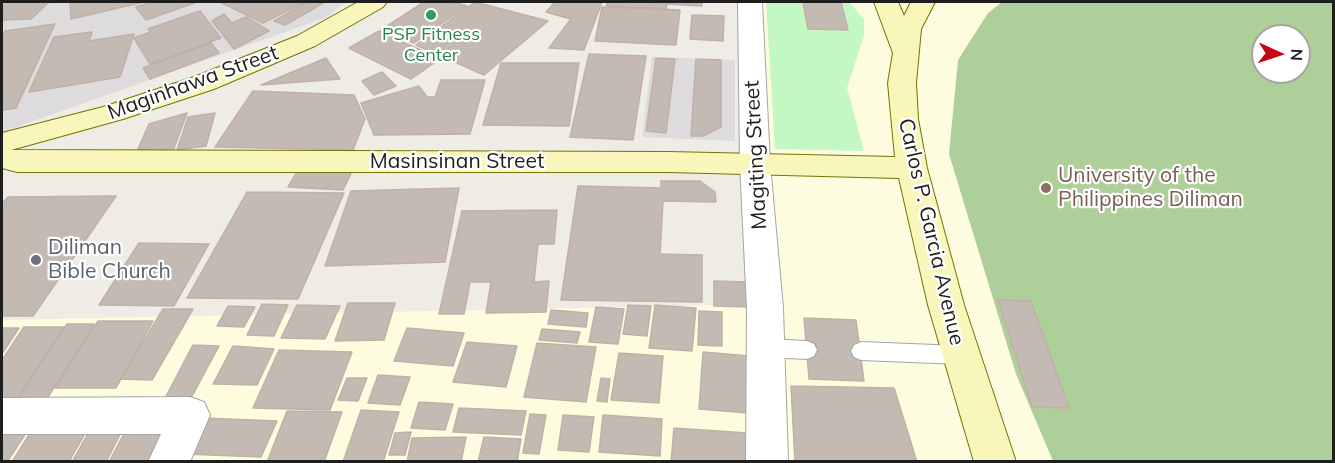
<!DOCTYPE html>
<style>
body{margin:0}
#map{position:relative;width:1335px;height:463px;overflow:hidden;background:#efebe5;font-family:Mulish,sans-serif}
canvas{display:block}
.frame{position:absolute;inset:0;border:3px solid #1e1e1e;pointer-events:none}
.north{position:absolute;left:1251px;top:24px;width:60px;height:60px;box-sizing:border-box;background:#fff;border:2px solid #a5a5a5;border-radius:50%;rotate:93deg;font-size:16px;font-weight:700;line-height:24px;text-align:center;color:#1e1e1e}
.north::after{content:'';display:block;margin:auto;width:21px;height:27px;background:#c80515;clip-path:polygon(50% 0,100% 100%,50% 72%,0 100%)}
</style>
<div id="map">
<canvas width="1335" height="463"></canvas>
<div class="frame"></div>
<div class="north">N</div>
</div>
<script>
const context = document.querySelector('canvas').getContext('2d');
context.lineJoin = 'round';
function fillPath(path, color) { context.fillStyle = color; context.fill(path, 'evenodd'); }
const shape = rows => new Path2D(rows.map(r => 'M' + r).join(''));
function strokePath(path, color, width, dash) { context.strokeStyle = color; context.lineWidth = width; context.lineCap = dash ? 'butt' : 'round'; context.setLineDash(dash || []); context.stroke(path); }
function drawText(font, color, halo, rows, align = 'center') {
  context.font = font + ' Mulish,sans-serif'; context.lineWidth = 4.5; context.setLineDash([]); context.textBaseline = 'middle'; context.strokeStyle = halo; context.fillStyle = color; for (const [text, x, y, turn = 0] of rows) {
    context.save(); context.translate(x, y); context.rotate((+turn || 0) * Math.PI / 180); context.textAlign = isNaN(turn) ? turn : align; if (halo) context.strokeText(text, 0, 0); context.fillText(text, 0, 0); context.restore();
  }
}
fillPath(shape([
 [2,2,346,2,325,18,2,132],
 [652,57,735,60,735,141,642,137]
]), '#dddbdc');
fillPath(shape([
 [752,2,1333,2,1333,461,2,461,2,320,764,304],
 [1263,36,1299,36,1299,72,1263,72]
]), '#fefcdf');
fillPath(shape([
 [1002,2,1333,2,1333,461,1053,461,1016,374,949,154,958,60,988,13],
 [1263,36,1299,36,1299,72,1263,72]
]), '#aece9a');
fillPath(shape([
 [766,2,849,2,864,19,864,36,847,88,864,151,775,149]
]), '#c3f8c3');
const building = shape([
 [2,2,49,2,31,19,2,20,2,2],
 [70,2,144,2,71,19,70,2],
 [153,2,197,2,146,20,136,7,153,2],
 [220,2,304,2,263,23,220,2],
 [307,2,325,2,285,25,274,21,307,2],
 [424,2,453,2,467,6,414,43,381,30,424,2],
 [475,2,548,21,484,75,416,45,475,2],
 [555,2,602,2,584,50,549,48,571,19,546,12,555,2],
 [608,2,702,2,702,6,667,4,666,9,606,6,608,2],
 [803,2,841,2,848,30,808,29,803,2],
 [602,7,680,10,676,45,595,41,602,7],
 [200,11,221,38,150,64,134,38,151,32,148,29,200,11],
 [224,14,232,23,246,17,269,31,234,49,212,21,224,14],
 [692,15,724,16,723,41,690,39,692,15],
 [55,24,16,108,2,110,2,39,5,31,55,24],
 [379,31,440,59,411,79,349,48,379,31],
 [92,32,89,41,134,34,120,77,29,92,54,37,92,32],
 [211,43,219,53,150,79,143,68,211,43],
 [589,54,646,56,633,140,570,137,589,54],
 [326,58,340,79,261,85,326,58],
 [656,58,675,59,666,133,646,131,656,58],
 [696,59,721,60,721,127,703,136,691,136,696,59],
 [501,63,579,63,569,126,483,125,501,63],
 [382,72,396,86,374,95,362,81,382,72],
 [441,80,485,80,470,134,374,135,361,103,419,86,427,97,435,97,441,80],
 [253,91,354,95,365,119,353,150,215,147,253,91],
 [187,113,173,151,138,149,149,124,187,113],
 [215,113,206,146,177,150,188,117,215,113],
 [299,169,352,171,343,190,288,187,299,169],
 [661,181,700,181,715,192,716,202,663,201,660,254,702,255,702,302,561,300,578,186,661,188,661,181],
 [459,188,445,262,325,266,351,191,459,188],
 [247,192,344,193,298,299,187,298,247,192],
 [116,196,33,316,2,316,2,204,8,197,116,196],
 [557,210,554,244,538,244,534,282,549,281,546,312,486,313,491,282,470,282,464,314,439,314,462,211,557,210],
 [139,243,209,244,174,306,99,305,139,243],
 [714,281,747,282,748,307,714,306,714,281],
 [998,300,1031,301,1069,408,1032,407,998,300],
 [348,303,395,303,384,340,335,341,348,303],
 [262,304,288,305,274,336,247,335,262,304],
 [297,305,340,306,325,339,281,338,297,305],
 [628,305,651,306,647,336,623,334,628,305],
 [655,305,696,308,692,351,649,348,655,305],
 [228,306,255,307,244,327,217,326,228,306],
 [596,307,624,309,618,344,589,342,596,307],
 [163,309,193,309,152,380,121,379,163,309],
 [551,310,588,313,586,327,548,324,551,310],
 [699,311,722,312,722,346,698,345,699,311],
 [804,318,856,320,864,381,809,379,804,318],
 [98,321,153,321,116,388,55,388,98,321],
 [67,324,94,324,48,397,19,398,67,324],
 [24,327,64,327,16,400,2,400,2,360,24,327],
 [2,328,19,328,2,354,2,328],
 [407,328,464,333,453,366,394,361,407,328],
 [542,329,580,332,577,343,539,340,542,329],
 [467,342,517,346,506,387,453,382,467,342],
 [537,343,596,347,586,402,524,397,537,343],
 [193,345,219,346,190,400,164,400,193,345],
 [233,346,274,349,257,385,213,384,233,346],
 [279,350,352,352,330,410,253,408,279,350],
 [703,352,749,356,749,413,699,409,703,352],
 [619,353,663,356,659,403,611,400,619,353],
 [378,375,410,377,400,405,368,403,378,375],
 [347,378,367,378,358,401,338,400,347,378],
 [601,378,610,379,607,402,597,401,601,378],
 [791,386,894,388,917,462,795,462,791,386],
 [419,402,453,404,445,430,411,428,419,402],
 [459,408,526,411,521,435,453,432,459,408],
 [361,410,399,412,383,462,343,462,361,410],
 [287,411,342,412,324,462,267,462,287,411],
 [530,414,546,415,539,454,523,453,530,414],
 [563,415,594,417,589,452,558,450,563,415],
 [603,415,662,419,660,456,599,452,603,415],
 [203,418,277,421,261,457,185,454,203,418],
 [131,420,186,420,166,462,109,462,131,420],
 [92,421,69,462,12,462,37,422,92,421],
 [95,421,127,421,106,462,72,462,95,421],
 [2,424,32,424,7,462,2,462,2,424],
 [674,428,747,433,747,462,671,462,674,428],
 [411,432,405,455,389,455,395,433,411,432],
 [466,437,461,462,407,462,412,438,466,437],
 [484,437,521,439,517,462,478,462,484,437]
]);
fillPath(building, '#c4bab4');
strokePath(building, '#c0b0a7', 1.5);
const lane = shape([
 [765,339,807,341,814,344,817,350,814,356,807,359,765,357,758,354,755,348,758,342,765,339],
 [861,342,960,346,967,349,970,355,967,361,960,364,861,360,854,357,851,351,854,345,861,342]
]);
const street = shape([
 [738,2,762,2,770,164,783,308,788,462,746,462,747,308,740,164,738,2],
 [190,397,204,402,210,415,190,462,148,462,161,434,2,434,2,398,190,397]
]);
const secondary = shape([
 [358,2,387,2,383,7,315,46,214,89,123,119,11,150,668,152,895,157,888,83,893,53,874,2,898,2,904,16,911,2,935,2,921,29,916,83,918,119,927,168,964,305,1016,462,974,462,928,305,899,178,668,172,17,172,2,168,2,133,103,107,194,77,297,36,358,2]
]);
strokePath(lane, '#a5a5a5', 2);
strokePath(street, '#a5a5a5', 2);
strokePath(secondary, '#717407', 2);
fillPath(lane, '#fff');
fillPath(street, '#fff');
fillPath(secondary, '#f8f6ba');
for (const [x, y, r, color] of [
 [431,15,6,"#2e9e5b"],
 [1046,188,6,"#8d6e63"],
 [36,260,6,"#6b7280"]
]) { const dot = new Path2D(); dot.arc(x, y, r, 0, 2 * Math.PI); context.fillStyle = color; context.fill(dot); strokePath(dot, '#fff', 2); }
drawText('18px', '#27864d', '#fff', [
 ["PSP Fitness",431,35],
 ["Center",431,56]
]);
drawText('21px', '#1e1e1e', '#fff', [
 ["Maginhawa Street",193,83,-20],
 ["Magiting Street",756,155,-93],
 ["Masinsinan Street",457,162],
 ["Carlos P. Garcia Avenue",931,232,77]
]);
drawText('21px', '#785e54', '#fff', [
 ["University of the",1058,176],
 ["Philippines Diliman",1058,200]
], 'left');
drawText('21px', '#5b616d', '#fff', [
 ["Diliman",48,248],
 ["Bible Church",48,272]
], 'left');
</script>
